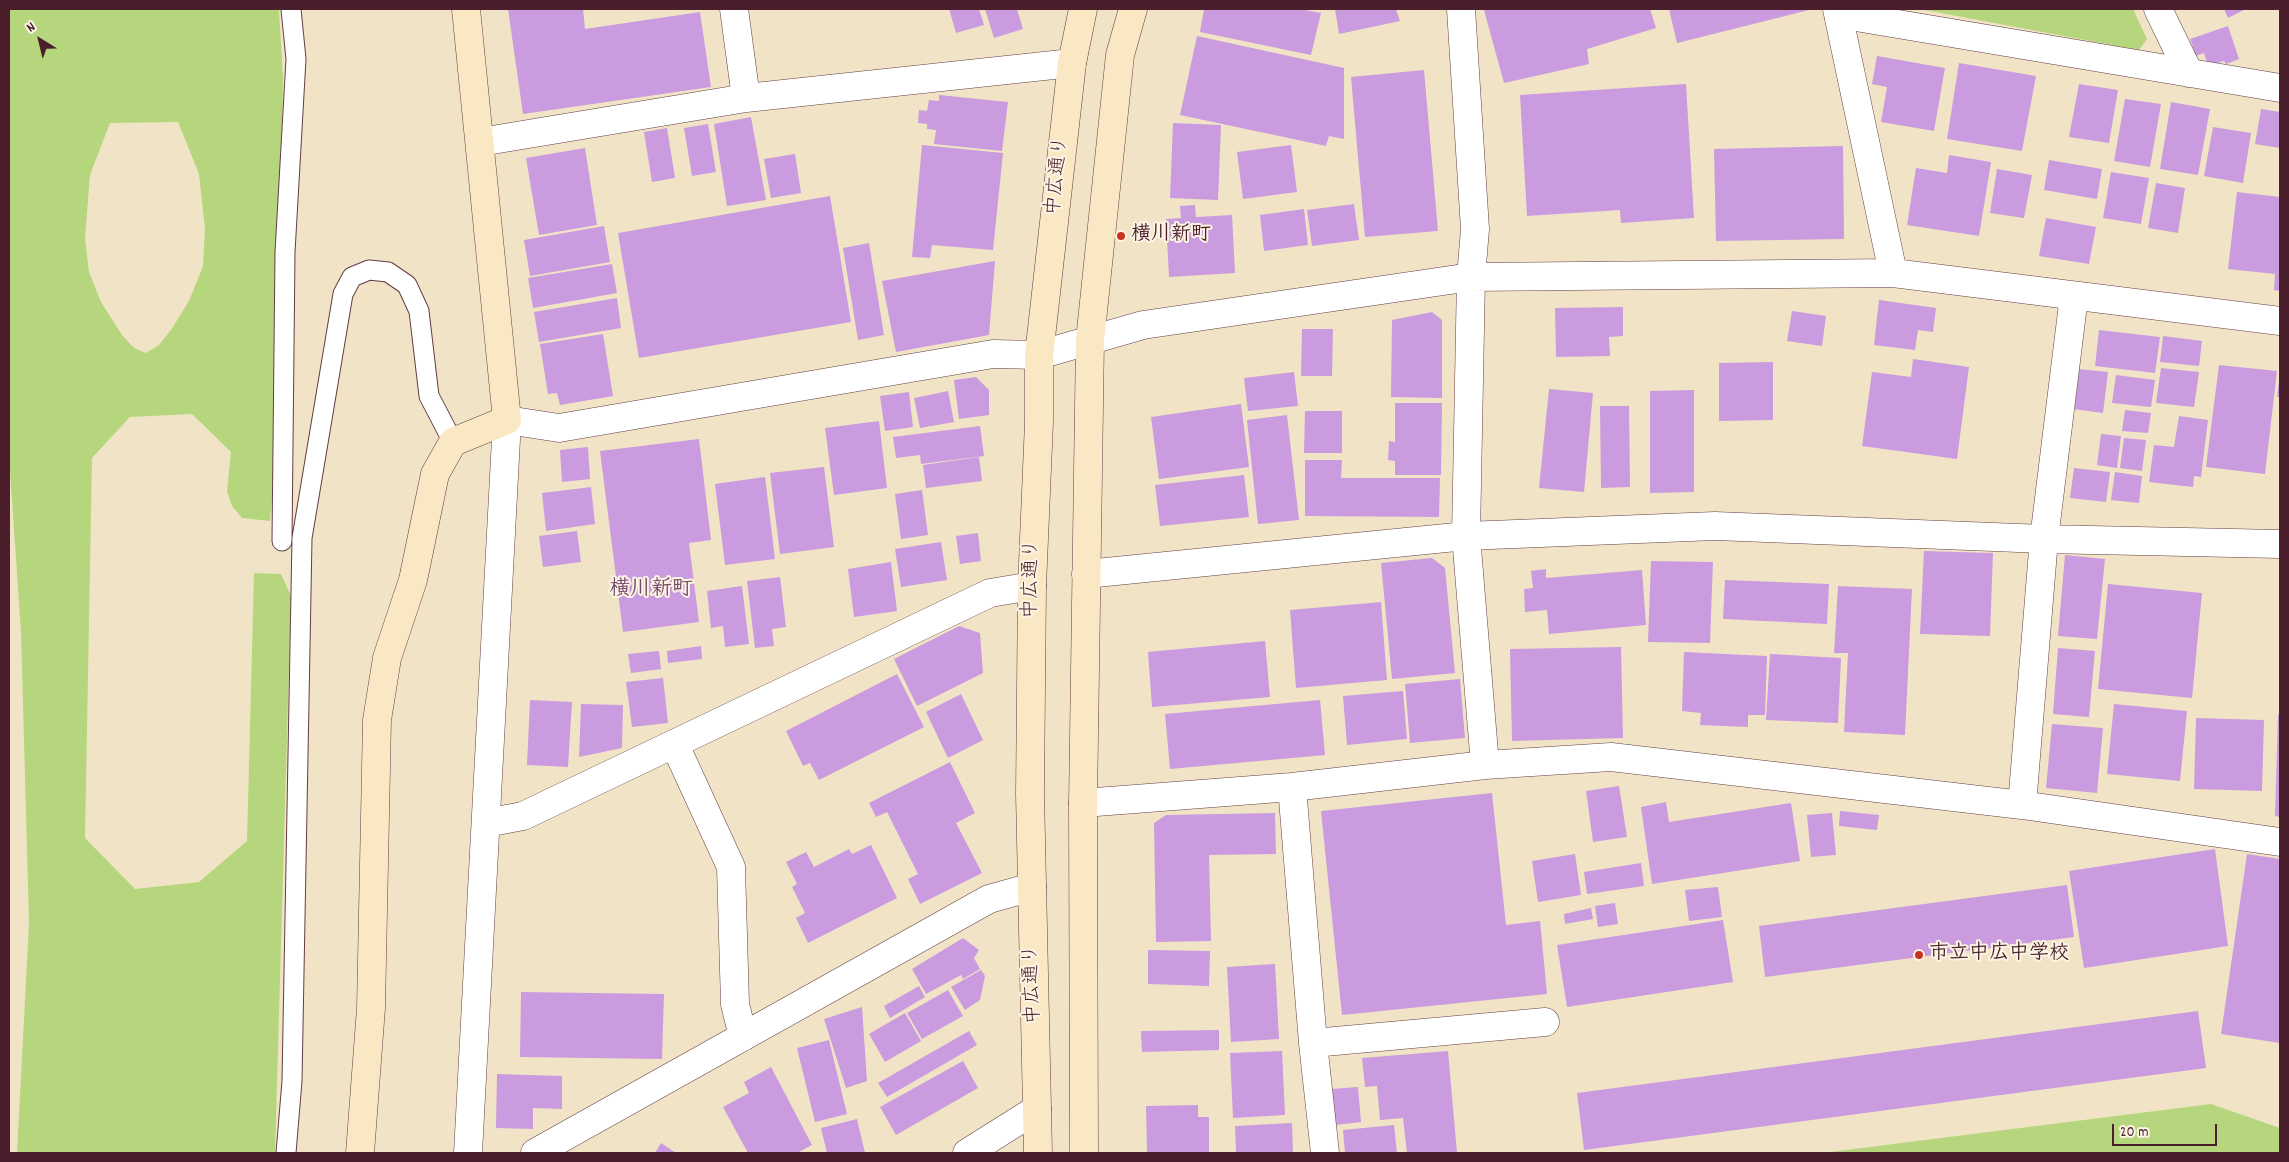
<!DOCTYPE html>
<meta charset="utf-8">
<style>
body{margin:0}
#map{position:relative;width:2289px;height:1162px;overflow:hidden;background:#f1e4c6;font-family:Dekko,sans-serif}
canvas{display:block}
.frame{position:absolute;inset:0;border:10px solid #4a1f2b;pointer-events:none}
.north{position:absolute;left:15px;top:15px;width:50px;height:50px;-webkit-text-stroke:4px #fcf5e5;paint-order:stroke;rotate:324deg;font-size:14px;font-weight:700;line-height:20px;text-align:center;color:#4a1f2b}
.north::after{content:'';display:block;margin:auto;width:18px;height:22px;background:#4a1f2b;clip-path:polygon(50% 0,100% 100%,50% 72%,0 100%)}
.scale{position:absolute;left:2112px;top:1124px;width:105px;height:22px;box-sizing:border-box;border:2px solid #4a1f2b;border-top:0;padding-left:6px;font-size:15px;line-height:18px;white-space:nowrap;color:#4a1f2b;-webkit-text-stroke:4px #fcf5e5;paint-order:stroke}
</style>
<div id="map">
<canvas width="2289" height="1162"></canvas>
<div class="frame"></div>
<div class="north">N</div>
<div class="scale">20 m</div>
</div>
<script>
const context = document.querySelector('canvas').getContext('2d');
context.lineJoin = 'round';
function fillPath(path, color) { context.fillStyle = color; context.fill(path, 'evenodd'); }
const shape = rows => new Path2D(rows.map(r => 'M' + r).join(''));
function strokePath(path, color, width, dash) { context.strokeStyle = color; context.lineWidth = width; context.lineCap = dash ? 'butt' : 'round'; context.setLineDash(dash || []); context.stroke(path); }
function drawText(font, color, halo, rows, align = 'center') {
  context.font = font + ' Dekko,"Klee One",sans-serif'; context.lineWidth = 4; context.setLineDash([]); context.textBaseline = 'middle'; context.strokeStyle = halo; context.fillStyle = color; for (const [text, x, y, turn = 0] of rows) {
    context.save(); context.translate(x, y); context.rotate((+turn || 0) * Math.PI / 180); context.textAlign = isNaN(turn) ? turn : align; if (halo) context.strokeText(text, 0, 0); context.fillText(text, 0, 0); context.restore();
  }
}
fillPath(shape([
 [9,9,279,9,283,78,278,438,270,521,242,518,232,506,227,491,231,452,192,414,130,417,92,458,85,838,135,889,199,882,247,841,254,573,281,574,291,596,275,1153,17,1153,29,923,21,632,9,456],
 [178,122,199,174,205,229,203,266,189,301,171,330,159,345,146,353,134,348,122,335,101,302,89,272,85,238,90,175,110,123],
 [1919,9,2133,9,2147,39,2139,50],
 [2211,1104,2280,1128,2280,1153,1822,1153]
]), '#b6d67d');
fillPath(shape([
 [508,9,583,9,585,29,700,12,711,87,523,114],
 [949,9,979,9,984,25,956,33],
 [985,9,1017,9,1023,29,994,38],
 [1204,9,1300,9,1321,13,1311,55,1200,32],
 [1335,9,1396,9,1400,21,1339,34],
 [1489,9,1650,9,1656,28,1587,49,1589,64,1504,83,1484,10],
 [1669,9,1813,9,1677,43],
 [2224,9,2246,9,2228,18],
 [2228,26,2239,59,2226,64,2224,61,2208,66,2204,53,2196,56,2190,39],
 [1197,36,1344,68,1344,139,1329,136,1326,146,1180,115],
 [1877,56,1945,68,1934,131,1881,122,1887,87,1872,84],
 [1959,63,2036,76,2022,151,1947,139],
 [1424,70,1438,231,1365,237,1351,77],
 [1686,84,1694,218,1621,223,1620,210,1527,216,1520,95],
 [2079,84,2118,90,2109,143,2069,137],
 [939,95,1008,102,1002,151,934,144,936,130,927,129,927,124,918,123,919,110,927,111,929,100,939,101],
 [2125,99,2161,104,2150,167,2114,161],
 [2171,102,2210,109,2198,175,2160,169],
 [2261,109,2280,112,2280,148,2255,144],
 [751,117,766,200,727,206,714,124],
 [1173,123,1221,125,1218,200,1170,198],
 [708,124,716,172,692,176,684,128],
 [2213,127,2251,133,2243,183,2204,176],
 [667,128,675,178,652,182,644,132],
 [922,145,1003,153,993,250,932,245,930,258,912,257],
 [1291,145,1297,192,1243,199,1237,152],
 [1843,146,1844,239,1716,241,1714,149],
 [585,148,597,225,539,235,526,158],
 [795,154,801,193,771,198,764,159],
 [1949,155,1991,162,1979,236,1907,225,1916,168,1947,173],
 [2049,160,2102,169,2097,199,2044,190],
 [1997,169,2032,175,2024,218,1990,213],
 [2111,172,2149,178,2141,224,2103,218],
 [2156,183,2185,188,2178,233,2148,228],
 [2237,192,2280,197,2280,291,2274,290,2275,274,2228,269],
 [830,196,851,322,639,358,618,233],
 [1354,204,1359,240,1312,246,1307,210],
 [1195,205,1196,217,1232,215,1235,273,1169,277,1166,219,1181,218,1180,206],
 [1304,209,1308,245,1264,251,1260,215],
 [2046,218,2096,227,2089,264,2039,256],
 [604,226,610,262,530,276,524,240],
 [869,243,884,335,858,340,843,248],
 [995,261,989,335,896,352,882,281],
 [612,264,617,293,533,308,528,278],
 [617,298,621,328,539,342,534,312],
 [1879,300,1936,308,1933,332,1918,330,1915,350,1874,345],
 [1623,307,1623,336,1609,337,1610,356,1556,357,1555,308],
 [1792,311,1826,316,1822,346,1787,341],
 [1432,312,1442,320,1442,398,1391,397,1392,320],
 [1302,329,1333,329,1332,376,1301,376],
 [2099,330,2160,337,2155,373,2095,366],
 [603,334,613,396,560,405,557,393,548,394,540,344],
 [2163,336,2202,341,2199,366,2160,362],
 [1913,359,1969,367,1957,459,1862,446,1872,372,1911,377],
 [1773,362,1773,420,1719,421,1719,363],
 [2219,365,2277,371,2265,474,2206,467],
 [2161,368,2199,372,2194,407,2156,403],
 [2078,369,2108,372,2103,413,2073,409],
 [1294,372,1298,406,1248,411,1244,378],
 [2116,375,2155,380,2151,407,2112,403],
 [976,377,989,390,989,415,959,419,954,380],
 [2279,381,2280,382,2280,397,2277,397],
 [1549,389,1593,393,1584,492,1539,488],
 [1694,390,1694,492,1650,493,1650,391],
 [948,391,954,422,920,428,914,398],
 [909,392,913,427,885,431,880,396],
 [1395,403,1442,403,1441,475,1395,475,1395,461,1388,460,1389,441,1395,442],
 [1241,404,1249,467,1159,479,1151,417],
 [1600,406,1629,406,1630,487,1601,488],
 [2125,410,2151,413,2148,433,2122,431],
 [1305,411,1342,411,1342,453,1304,453],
 [1287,415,1299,520,1258,524,1247,420],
 [2179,416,2208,420,2201,477,2194,476,2193,487,2149,482,2154,445,2174,447],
 [879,421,887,488,834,495,825,428],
 [980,426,984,456,921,464,920,455,896,458,893,437],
 [2101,434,2121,436,2117,468,2097,465],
 [2124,438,2146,440,2142,471,2120,468],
 [699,439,711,540,689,543,699,622,623,632,600,451],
 [588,447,590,479,562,482,560,450],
 [979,457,982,481,926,488,923,465],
 [1305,460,1342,460,1341,478,1440,478,1439,517,1305,516],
 [824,467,834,547,780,554,770,473],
 [2074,468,2110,472,2106,502,2070,498],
 [2115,472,2142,476,2139,503,2111,500],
 [1244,475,1249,517,1160,526,1155,485],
 [765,477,775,559,725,565,715,484],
 [591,487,595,524,546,531,542,493],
 [922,490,928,535,901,539,895,494],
 [577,531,581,562,543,567,539,536],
 [978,533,981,561,960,564,956,536],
 [941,542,947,580,901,587,895,549],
 [1924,551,1993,553,1990,636,1920,634],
 [2065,555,2105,559,2097,639,2058,636],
 [1432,558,1445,568,1455,673,1392,679,1381,563],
 [1651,561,1713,562,1710,643,1648,642],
 [891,562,897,611,854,617,848,569],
 [1546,569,1546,578,1642,570,1646,625,1549,634,1547,610,1525,612,1524,589,1533,588,1531,571],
 [780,577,786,627,772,629,774,646,755,648,747,581],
 [1725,580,1829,584,1827,624,1723,619],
 [2108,584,2202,593,2192,698,2098,689],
 [742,586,749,644,725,647,723,626,711,628,707,591],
 [1838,586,1912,589,1905,735,1844,732,1848,653,1834,653],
 [1381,602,1387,680,1296,688,1290,610],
 [959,626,980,633,983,673,917,706,894,659],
 [1265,641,1270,697,1152,707,1148,652],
 [701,646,702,659,668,663,667,651],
 [1621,647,1623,738,1512,741,1510,649],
 [2058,648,2095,651,2089,717,2053,714],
 [659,651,661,669,631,673,628,654],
 [1684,652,1767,656,1765,715,1748,715,1748,727,1700,725,1701,713,1682,711],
 [1770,654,1841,658,1838,723,1766,720],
 [897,674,924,727,819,780,810,763,803,766,786,731],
 [663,678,668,723,632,727,626,682],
 [1460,679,1465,738,1410,743,1405,684],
 [1403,691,1407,739,1347,745,1343,696],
 [961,694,983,740,948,758,926,712],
 [530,700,572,702,568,767,527,765],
 [1320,700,1325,755,1170,769,1165,714],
 [581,704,623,705,622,748,579,757],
 [2114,704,2187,711,2180,781,2107,774],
 [2278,714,2280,714,2280,817,2275,816],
 [2196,718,2264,720,2262,791,2194,789],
 [2052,724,2103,728,2097,793,2046,788],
 [950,762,975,813,956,823,982,873,920,904,908,879,918,874,887,812,876,817,869,803],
 [1619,786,1627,837,1593,842,1586,791],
 [1492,793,1506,925,1540,921,1547,994,1342,1015,1321,811],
 [1666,802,1669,822,1791,803,1800,861,1652,884,1641,807],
 [1840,811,1879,815,1877,830,1839,826],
 [1275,813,1276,854,1209,855,1211,941,1156,942,1154,823,1166,815],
 [1832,813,1836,855,1811,857,1807,815],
 [871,845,897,898,808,943,796,918,805,913,792,887,797,884,786,862,806,852,814,867,849,849,852,854],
 [2215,849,2228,946,2084,968,2069,871],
 [1575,854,1581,895,1538,902,1532,861],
 [2247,854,2280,859,2280,1043,2221,1034],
 [1641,863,1644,886,1587,894,1584,872],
 [2067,885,2074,937,1765,977,1759,926],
 [1718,887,1722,917,1689,921,1685,890],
 [1615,903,1618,924,1598,927,1595,906],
 [1591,908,1593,919,1565,924,1564,914],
 [1723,920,1733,982,1567,1007,1557,945],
 [963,938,979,950,974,958,980,969,963,979,961,975,926,994,912,969],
 [1148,950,1210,951,1209,986,1148,984],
 [1275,964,1279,1039,1231,1042,1227,967],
 [981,970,985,976,980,1000,965,1010,951,987],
 [919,986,925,997,890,1018,884,1006],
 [948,990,963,1016,922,1039,907,1013],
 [521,992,664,994,662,1059,520,1057],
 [862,1007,867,1081,846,1088,824,1019],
 [2198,1011,2206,1068,1584,1150,1577,1093],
 [905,1013,921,1041,885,1062,869,1034],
 [1219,1030,1219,1050,1142,1052,1141,1031],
 [969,1031,977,1045,887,1097,878,1083],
 [829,1040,847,1114,815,1122,797,1048],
 [1282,1051,1285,1115,1233,1118,1230,1053],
 [1448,1051,1457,1153,1407,1153,1403,1118,1380,1120,1377,1086,1365,1087,1362,1058],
 [963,1061,978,1088,896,1135,880,1107],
 [771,1067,812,1145,797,1153,748,1153,723,1107,749,1093,744,1082],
 [497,1074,562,1076,562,1109,533,1108,533,1129,496,1128],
 [1358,1087,1361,1122,1335,1125,1331,1089],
 [1198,1105,1198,1117,1209,1117,1209,1153,1147,1153,1146,1106],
 [857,1119,865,1153,827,1153,821,1128],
 [1292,1123,1293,1153,1236,1153,1235,1126],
 [1394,1125,1397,1153,1345,1153,1343,1130],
 [661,1143,676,1153,655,1153]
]), '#ca9bdf');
const lane = shape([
 [282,541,285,252,296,59,291,9],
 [286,1153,292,1081,302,538,343,294,352,277,369,270,388,272,407,285,419,311,429,396,453,442]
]);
const street = shape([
 [734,9,746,98],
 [1461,9,1475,229,1471,277,1466,536,1485,765],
 [1837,9,1893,273],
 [2158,9,2189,73],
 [1838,14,2280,88],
 [480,142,746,98,1072,63],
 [1086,574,1466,536,1715,526,2044,539,2280,544],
 [675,745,731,867,735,1004,743,1037],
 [1292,787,1313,1043,1325,1153],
 [1083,803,1292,787,1485,765,1611,757,2022,805,2280,842],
 [2022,805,2044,539,2074,296],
 [486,823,523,816,990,593,1032,586],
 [1313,1043,1545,1022],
 [468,1153,507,420,559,428,993,354,1039,355,1143,325,1471,277,1893,273,2280,321],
 [535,1153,989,899,1032,887],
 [967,1153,1037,1109]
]);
const secondary = shape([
 [360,1153,371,1008,377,720,387,658,413,580,435,474,453,442,507,420,466,9],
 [1038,1153,1030,794,1032,586,1039,422,1039,355,1072,63,1083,9],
 [1084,1153,1083,803,1090,340,1120,55,1133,9]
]);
strokePath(lane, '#633d42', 21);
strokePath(street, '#633d42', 29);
strokePath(secondary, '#633d42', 29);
strokePath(lane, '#fff', 19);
strokePath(street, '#fff', 28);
strokePath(secondary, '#fae7c3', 28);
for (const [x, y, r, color] of [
 [1121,236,5,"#c8321e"],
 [1919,955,5,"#c8321e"]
]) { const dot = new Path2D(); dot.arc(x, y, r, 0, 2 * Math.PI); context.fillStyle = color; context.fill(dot); strokePath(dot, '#fcf5e5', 2); }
drawText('20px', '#4a1f2b', '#fcf5e5', [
 ["中広通り",1059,176,-84],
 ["中広通り",1033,579,-89],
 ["中広通り",1034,984,-92]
]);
drawText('bold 20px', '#4a1f2b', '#fcf5e5', [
 ["横川新町",1131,236],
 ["市立中広中学校",1929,955]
], 'left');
drawText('bold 21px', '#774a6a', '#fcf5e5', [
 ["横川新町",651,591]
]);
</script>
